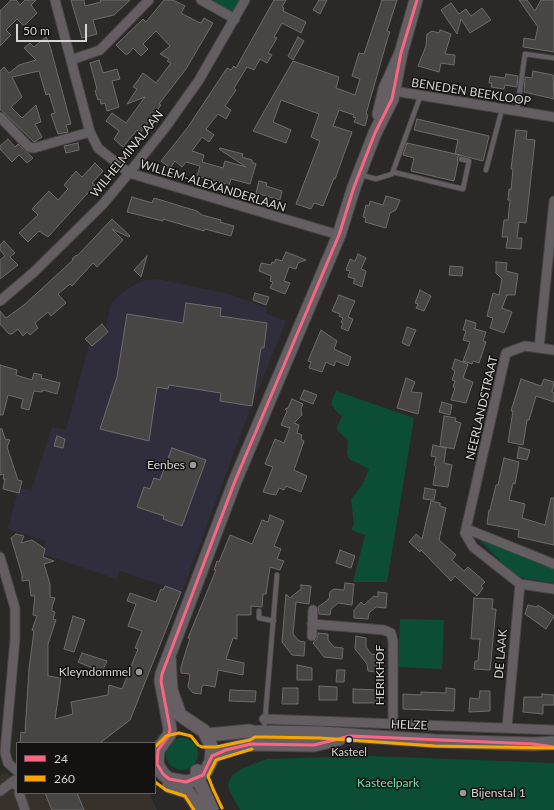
<!DOCTYPE html>
<style>
body{margin:0}
#map{position:relative;width:554px;height:810px;overflow:hidden;background:#2b2927;font-family:Lato,sans-serif}
canvas{display:block}
.legend{position:absolute;left:16px;top:742px;width:140px;height:52px;box-sizing:border-box;background:#141211;border:1px solid #62605f;margin:0;padding:5px 7px;list-style:none;font-size:12px;color:#d7d5d3}
.legend li{display:flex;align-items:center;gap:8px;height:20px}
.legend b{width:20px;border:1px solid #62605f}
.scale{position:absolute;left:16px;top:24px;width:71px;height:18px;box-sizing:border-box;border:2px solid #d7d5d3;border-top:0;padding-left:5px;font-size:12px;line-height:14px;white-space:nowrap;color:#d7d5d3;-webkit-text-stroke:3px #141211;paint-order:stroke}
</style>
<div id="map">
<canvas width="554" height="810"></canvas>
<ul class="legend">
<li><b style="height:5px;background:#fa6682"></b>24</li>
<li><b style="height:5px;background:#f7a600"></b>260</li>
</ul>
<div class="scale">50 m</div>
</div>
<script>
const context = document.querySelector('canvas').getContext('2d');
context.lineJoin = 'round';
function fillPath(path, color) { context.fillStyle = color; context.fill(path, 'evenodd'); }
const shape = rows => new Path2D(rows.map(r => 'M' + r).join(''));
function strokePath(path, color, width, dash) { context.strokeStyle = color; context.lineWidth = width; context.lineCap = dash ? 'butt' : 'round'; context.setLineDash(dash || []); context.stroke(path); }
function drawText(font, color, halo, rows, align = 'center') {
  context.font = font + ' Lato,sans-serif'; context.lineWidth = 3; context.setLineDash([]); context.textBaseline = 'middle'; context.strokeStyle = halo; context.fillStyle = color; for (const [text, x, y, turn = 0] of rows) {
    context.save(); context.translate(x, y); context.rotate((+turn || 0) * Math.PI / 180); context.textAlign = isNaN(turn) ? turn : align; if (halo) context.strokeText(text, 0, 0); context.fillText(text, 0, 0); context.restore();
  }
}
fillPath(shape([
 [5,772,12,778,17,793,149,793,157,810,0,810,0,776]
]), '#38302a');
fillPath(shape([
 [157,279,229,294,267,308,266,314,286,321,251,407,182,592,120,571,116,579,43,554,46,541,8,529,19,488,31,491,52,427,66,430,90,342,106,327,111,304,123,292,136,284,145,280]
]), '#302e3d');
fillPath(shape([
 [208,0,240,0,233,13],
 [336,391,414,418,387,582,353,582,365,535,351,530,354,525,351,499,362,485,369,469,349,459,347,453,348,440,337,430,337,426,342,417,332,406,332,400],
 [476,536,554,568,554,583,516,577],
 [400,619,444,620,442,669,398,667],
 '166 754a16 16 0 1 1 32 0a16 16 0 1 1-32 0Z',
 [371,756,554,763,554,810,240,810,229,790,228,784,232,775,243,768,267,759]
]), '#0b4e35');
const building = shape([
 [11,0,16,0,20,5,25,0,36,0,31,5,37,13,24,26,17,19,6,30,11,35,0,46,0,11,11,0],
 [71,0,84,0,85,6,101,2,100,0,130,0,114,15,93,20,97,34,82,38,71,0],
 [164,0,173,0,185,6,181,13,198,22,201,23,204,18,213,23,186,69,159,104,161,105,148,123,140,133,137,130,123,147,114,139,119,131,106,121,112,113,126,123,145,97,127,104,137,89,133,87,143,73,156,83,171,63,167,61,169,59,160,54,170,46,156,31,143,44,148,49,141,56,133,48,128,54,125,54,116,45,143,19,146,22,164,0],
 [274,0,286,0,282,7,284,8,283,11,306,22,301,33,282,23,274,37,277,38,268,53,272,55,267,63,260,59,254,70,247,67,234,88,236,90,225,106,231,110,226,119,218,114,206,129,214,135,209,142,202,137,192,151,204,155,202,162,223,168,225,161,246,167,219,149,220,148,243,154,242,157,252,160,252,162,256,164,250,184,231,179,229,185,197,176,200,166,186,162,182,167,175,161,170,168,161,161,188,127,227,68,231,70,234,66,236,68,274,0],
 [319,0,327,0,320,14,313,10,319,0],
 [382,0,397,0,387,31,390,32,388,37,366,114,368,115,365,126,354,122,356,118,353,117,354,115,339,110,333,126,352,132,335,179,334,178,323,206,314,203,311,209,296,204,320,141,311,137,319,114,281,100,273,122,291,130,286,143,253,131,293,61,339,77,336,88,355,95,360,79,352,76,359,53,364,54,382,0],
 [519,0,527,0,535,11,541,0,554,0,554,52,523,47,524,38,535,40,538,27,519,0],
 [451,3,459,14,466,9,471,16,482,8,491,20,470,33,461,19,457,34,441,10,451,3],
 [440,30,451,34,445,54,455,55,454,65,441,63,439,72,418,66,426,46,427,34,432,31,439,33,440,30],
 [46,37,50,46,71,124,66,125,68,132,58,134,51,114,55,113,49,94,46,95,39,71,12,77,22,97,11,107,22,118,36,105,41,122,35,124,42,137,34,142,0,109,0,71,4,67,9,73,19,65,36,60,24,48,30,43,34,47,46,37],
 [298,37,304,41,293,60,288,56,298,37],
 [99,60,103,73,117,69,120,79,112,81,119,107,107,111,105,103,101,104,100,99,98,100,95,91,97,89,90,63,99,60],
 [533,71,553,75,554,99,524,92,525,77,532,78,533,71],
 [506,74,518,76,517,87,505,85,504,89,491,87,492,83,489,83,490,76,505,78,506,74],
 [417,119,489,136,483,161,455,154,458,140,414,130,417,119],
 [516,130,527,131,526,139,535,140,526,223,519,222,517,238,522,238,521,249,506,248,508,237,502,237,504,220,508,220,510,200,508,200,509,189,511,190,513,169,511,169,516,130],
 [8,139,15,147,18,144,33,158,27,163,19,155,12,162,0,149,0,146,8,139],
 [78,143,79,150,66,153,64,146,78,143],
 [407,143,460,155,457,158,458,162,454,181,411,171,414,158,403,155,407,143],
 [95,163,103,171,92,183,95,185,48,237,39,231,28,242,19,233,38,215,32,209,49,191,58,200,68,189,64,185,76,171,82,177,95,163],
 [259,181,267,183,266,186,282,191,280,200,256,193,259,181],
 [386,196,400,200,396,210,390,213,386,228,365,222,366,218,363,217,366,205,369,206,370,201,383,205,386,196],
 [132,197,152,203,154,198,197,211,202,215,221,220,220,222,234,226,231,236,205,229,204,231,163,219,163,221,127,212,132,197],
 [112,219,130,236,129,237,112,229,123,240,97,267,93,263,72,286,70,284,58,294,66,303,51,316,48,312,35,323,38,328,30,335,27,332,23,336,18,329,12,334,9,334,0,324,0,311,6,318,24,305,73,260,72,259,75,256,78,255,112,219],
 [4,241,15,253,10,257,18,265,0,279,0,260,5,256,0,250,0,245,4,241],
 [286,252,306,260,298,263,296,269,289,267,284,281,290,283,285,294,270,288,273,282,270,281,271,276,259,271,261,263,271,265,272,262,274,263,276,259,282,261,286,252],
 [358,254,366,258,361,269,366,271,362,287,353,283,355,279,348,277,350,271,346,270,350,259,355,261,358,254],
 [147,256,141,277,134,270,147,256],
 [496,262,507,263,506,271,518,274,515,295,507,295,502,308,512,312,504,333,490,328,493,318,487,316,493,293,499,295,502,279,496,273,496,262],
 [450,266,463,267,462,276,449,275,450,266],
 [420,290,431,296,424,311,416,308,418,304,415,303,420,290],
 [255,293,269,297,266,305,253,300,255,293],
 [339,295,355,301,348,317,353,319,348,331,341,328,343,323,341,322,343,318,339,316,340,314,332,311,339,295],
 [186,303,221,308,220,316,267,323,264,348,261,348,252,406,220,401,221,393,169,385,168,389,157,387,149,441,100,429,117,377,127,314,183,323,186,303],
 [466,320,476,323,475,329,486,332,483,341,486,342,479,363,473,361,472,364,463,361,470,342,463,340,466,331,463,330,466,320],
 [102,324,108,332,92,346,85,339,102,324],
 [407,327,416,330,409,346,402,343,407,327],
 [321,330,337,341,334,349,351,357,348,366,336,361,334,366,326,362,322,372,309,368,311,362,308,361,321,330],
 [455,359,468,364,463,378,473,382,466,403,451,400,455,388,453,387,455,381,452,380,455,371,452,369,455,359],
 [0,365,17,370,16,375,32,380,34,373,42,375,41,378,60,383,57,394,43,390,42,392,34,391,29,410,21,408,23,399,8,395,3,415,0,415,0,365],
 [406,378,415,382,411,392,422,393,418,414,397,408,406,378],
 [521,379,541,386,544,379,554,382,552,392,554,393,554,402,536,396,529,420,527,420,523,445,508,442,513,411,511,411,521,379],
 [304,390,317,395,313,404,300,399,304,390],
 [292,399,303,404,301,409,302,415,294,423,299,425,297,433,302,435,301,439,304,441,294,470,307,476,301,492,286,486,284,490,279,488,276,495,270,494,263,492,273,467,265,464,275,439,284,443,290,427,289,428,281,425,287,411,285,409,288,408,292,399],
 [442,402,452,405,450,415,439,412,442,402],
 [444,416,456,418,455,421,461,423,454,449,440,446,444,416],
 [0,429,2,429,5,439,10,440,7,447,18,480,22,481,19,493,3,489,5,479,3,479,4,474,0,475,0,429],
 [57,436,65,439,63,448,54,446,57,436],
 [433,445,446,448,444,463,452,465,448,487,433,485,436,467,434,465,436,457,431,456,433,445],
 [519,447,530,450,527,460,517,458,519,447],
 [172,448,206,460,182,526,163,519,164,516,137,507,144,487,150,489,154,478,160,480,172,448],
 [504,458,519,462,515,484,513,483,509,500,525,504,522,518,545,525,551,498,554,498,554,545,518,537,519,530,487,524,489,510,490,510,496,485,498,485,504,458],
 [425,488,436,490,434,500,423,499,425,488],
 [431,501,440,503,440,506,446,508,439,540,456,555,452,560,464,571,468,567,485,582,481,586,483,588,477,596,455,576,451,581,421,550,420,552,409,542,416,534,422,539,431,501],
 [270,515,284,521,274,546,281,549,277,559,284,561,280,570,270,567,266,594,263,594,262,607,251,606,251,615,237,615,237,639,233,638,226,659,244,663,243,675,218,670,215,687,204,685,202,686,201,694,193,693,188,687,190,674,181,673,181,667,190,638,188,638,216,570,214,570,217,561,219,562,230,535,252,544,262,520,268,522,270,515],
 [16,534,24,536,21,543,32,540,45,549,43,557,54,561,44,564,50,584,50,597,55,598,52,607,52,611,55,612,53,619,56,620,48,644,48,676,61,678,55,719,73,714,71,702,108,695,109,685,122,689,138,649,135,648,142,631,128,626,136,604,127,601,130,593,156,602,161,589,163,590,165,586,181,592,130,720,100,743,20,743,21,732,25,733,29,669,34,631,32,630,37,616,33,615,35,596,31,596,29,580,22,581,22,575,11,538,16,534],
 [340,550,355,556,351,568,336,563,340,550],
 [345,583,354,584,352,605,338,603,331,609,330,615,319,614,318,607,329,599,330,592,334,589,344,590,345,583],
 [301,585,311,586,309,604,296,602,293,634,299,641,305,642,304,656,292,655,282,642,286,594,290,598,301,589,301,585],
 [378,592,387,593,386,608,376,607,369,613,368,619,354,618,354,610,361,602,364,605,374,596,378,597,378,592],
 [474,598,493,599,492,609,496,609,490,670,474,669,475,661,478,661,480,639,471,639,474,598],
 [528,605,537,607,538,605,554,616,546,629,525,614,528,605],
 [73,616,85,620,74,652,64,649,73,616],
 [318,633,328,634,328,640,334,647,343,648,342,659,324,657,313,643,317,639,318,633],
 [356,636,366,638,366,647,371,654,378,655,376,672,368,671,367,664,355,649,356,636],
 [82,653,107,661,102,672,78,662,82,653],
 [297,665,312,668,312,680,297,680,297,665],
 [337,670,345,670,344,682,336,682,337,670],
 [319,686,337,687,337,700,319,700,319,686],
 [283,688,298,688,298,704,282,704,283,688],
 [446,688,455,689,454,711,403,709,403,694,421,695,421,692,446,693,446,688],
 [353,689,379,690,378,703,353,703,353,689],
 [230,690,256,691,255,702,229,701,230,690],
 [480,691,490,691,490,711,469,712,470,698,479,699,480,691],
 [542,694,554,695,554,705,543,705,543,714,523,712,524,697,542,697,542,694],
 [45,793,77,793,84,810,52,810,45,793]
]);
fillPath(building, '#474644');
strokePath(building, '#6e6c6a', 1);
const lane = shape([
 [517,111,525,54,554,58],
 [486,170,502,109],
 [393,172,463,189,469,161,461,159],
 [361,175,376,179,392,174,420,97],
 [259,611,259,618,274,621],
 [264,732,277,575]
]);
const street = shape([
 [55,0,90,132,98,148,129,173,339,235],
 [201,0,235,19],
 [71,60,100,50,149,0],
 [388,90,554,117],
 [0,117,29,147,34,148,90,132],
 [554,201,539,348,525,346,506,353,465,533,473,547,520,584,554,589],
 [0,301,34,272,103,204,129,173,165,128,199,80,245,0],
 [539,348,554,350],
 [467,529,554,564],
 [0,557,15,608,15,639,5,752,8,763,17,771],
 [312,624,384,630,391,633,393,641,393,725],
 [312,636,313,610],
 [264,719,554,730],
 [507,727,520,584],
 [0,791,15,780,17,786],
 [19,793,25,810]
]);
const secondary = shape([
 [379,114,385,89,401,53,416,0],
 [169,655,171,690,180,715,204,731,212,748,211,761,206,771,194,780,186,782,169,779,163,774,157,764,158,750,169,735,170,729,161,681,162,674,235,481,339,235,354,187,375,133,392,99,401,53],
 [207,735,249,731,253,732,320,733,435,741,533,744,554,743],
 [212,756,226,750,251,744,314,745,339,739],
 [197,771,199,781,212,810],
 [169,786,188,792,200,810]
]);
strokePath(lane, '#464543', 6);
strokePath(street, '#464543', 11);
strokePath(secondary, '#464543', 15);
strokePath(lane, '#645d62', 4.5);
strokePath(street, '#645d62', 9);
strokePath(secondary, '#665f64', 13);
strokePath(shape([
 [417,0,401,53,392,99,375,133,354,187,339,235,235,481,162,674,161,681,170,729,169,735,158,750,157,764,163,774,169,779,186,782,203,775,212,756,226,750,251,744,314,745,350,736,533,744,554,747]
]), '#fa6682', 3);
strokePath(shape([
 [156,746,166,736,179,733,191,736,198,745,202,747,216,747,250,740,255,737,264,737,320,738,435,746,554,748],
 [155,782,166,790,185,796,194,810],
 [222,808,213,789,208,776,216,760,252,749]
]), '#f7a600', 3);
for (const [x, y, r, color] of [
 [193,465,4,"#9b9997"],
 [139,672,4,"#9b9997"],
 [349,740,3.5,"#d7d5d3"],
 [463,793,4,"#9b9997"]
]) { const dot = new Path2D(); dot.arc(x, y, r, 0, 2 * Math.PI); context.fillStyle = color; context.fill(dot); strokePath(dot, '#141211', 1.5); }
drawText('11px', '#d7d5d3', '#141211', [
 ["Kasteel",349,752]
]);
drawText('12px', '#d7d5d3', '#141211', [
 ["BENEDEN BEEKLOOP",471,92,9],
 ["WILHELMINALAAN",127,154,-51],
 ["WILLEM-ALEXANDERLAAN",213,186,17],
 ["NEERLANDSTRAAT",482,408,-77],
 ["DE LAAK",501,654,-85],
 ["HERIKHOF",380,675,-90],
 ["HELZE",409,725,2]
]);
drawText('12px', '#d7d5d3', '#141211', [
 ["Eenbes",185,465],
 ["Kleyndommel",131,672],
 ["Bijenstal 1",471,793,"left"]
], 'right');
drawText('12px', '#6de7af', '#141211', [
 ["Kasteelpark",388,783]
]);
</script>
